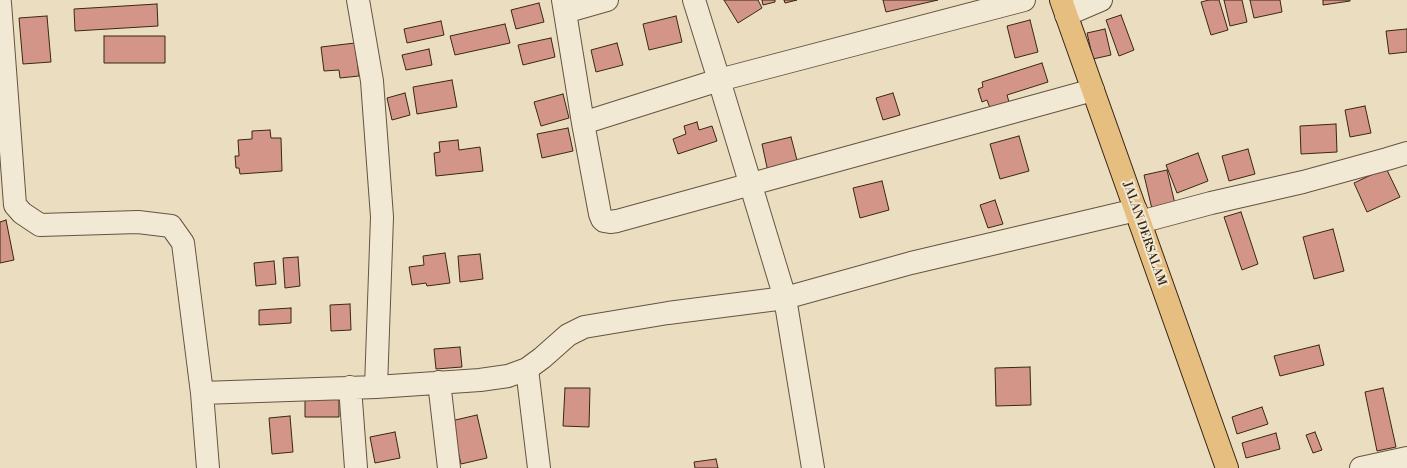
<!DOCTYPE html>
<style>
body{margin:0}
canvas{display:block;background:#ebddbf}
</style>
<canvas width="1407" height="468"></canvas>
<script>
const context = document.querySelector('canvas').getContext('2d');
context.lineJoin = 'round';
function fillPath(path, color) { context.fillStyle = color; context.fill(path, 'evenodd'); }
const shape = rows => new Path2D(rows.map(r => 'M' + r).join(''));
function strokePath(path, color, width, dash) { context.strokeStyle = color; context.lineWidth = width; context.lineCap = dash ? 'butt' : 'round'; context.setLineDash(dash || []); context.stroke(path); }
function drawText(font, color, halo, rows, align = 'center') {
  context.font = font + ' "Libre Bodoni",serif'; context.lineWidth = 4; context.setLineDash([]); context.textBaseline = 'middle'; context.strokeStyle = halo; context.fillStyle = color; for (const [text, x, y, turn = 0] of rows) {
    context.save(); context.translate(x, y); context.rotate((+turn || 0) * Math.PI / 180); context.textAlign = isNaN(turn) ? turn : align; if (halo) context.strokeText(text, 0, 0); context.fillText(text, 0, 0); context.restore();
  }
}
const building = shape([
 [724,0,758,0,762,8,738,23,724,0],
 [762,0,775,0,775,2,763,5,762,0],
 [784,0,797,0,785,3,784,0],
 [883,0,938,0,886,12,883,0],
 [1209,0,1219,0,1228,30,1211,35,1201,2,1209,0],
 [1224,0,1242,0,1247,22,1230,26,1224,0],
 [1250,0,1280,0,1282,12,1254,18,1250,0],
 [1323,0,1350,0,1350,1,1323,5,1323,0],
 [539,3,544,22,516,29,511,10,539,3],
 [157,4,158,26,75,31,74,9,157,4],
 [1121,15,1134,50,1119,56,1106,20,1121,15],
 [47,16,51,62,23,64,19,18,47,16],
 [676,16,682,42,649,50,643,24,676,16],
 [1030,20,1038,52,1015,58,1007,26,1030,20],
 [441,21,444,35,407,43,404,29,441,21],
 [505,24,510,43,455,55,450,36,505,24],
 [1105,29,1111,55,1093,59,1087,33,1105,29],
 [1407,29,1407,52,1389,54,1386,31,1407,29],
 [104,36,165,36,165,63,104,63,104,36],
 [551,38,555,57,523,65,518,45,551,38],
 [355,43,359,76,340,78,339,70,324,71,321,47,355,43],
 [617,43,623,65,596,72,591,50,617,43],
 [429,49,432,65,406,70,402,55,429,49],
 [1042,63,1048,82,1007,95,1009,102,990,108,987,100,982,102,978,89,983,87,982,82,1042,63],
 [452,80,457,107,417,114,413,87,452,80],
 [405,93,410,115,392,120,387,98,405,93],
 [893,93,900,115,883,120,876,98,893,93],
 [563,94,569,118,541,126,534,102,563,94],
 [1365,106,1371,133,1350,137,1345,110,1365,106],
 [697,122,699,130,712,126,717,141,678,154,673,139,686,134,684,126,697,122],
 [1336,124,1337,152,1301,154,1300,126,1336,124],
 [568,128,573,151,542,158,537,134,568,128],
 [270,130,271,138,281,138,282,171,240,174,239,168,236,168,235,156,239,156,238,140,252,139,252,131,270,130],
 [1019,136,1029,171,1000,179,990,144,1019,136],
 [791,137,798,164,768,172,762,144,791,137],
 [458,140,459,150,480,147,483,171,436,176,434,153,440,152,439,142,458,140],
 [1248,149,1255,174,1229,181,1222,156,1248,149],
 [1198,153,1208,181,1177,193,1166,165,1198,153],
 [1386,168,1400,197,1367,212,1354,183,1386,168],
 [1167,170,1175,204,1152,209,1144,175,1167,170],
 [882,181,889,210,860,218,853,188,882,181],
 [995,200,1003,224,988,228,980,205,995,200],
 [1241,212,1258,264,1242,270,1224,217,1241,212],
 [6,220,14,260,0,263,0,222,6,220],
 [1333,229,1344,271,1314,279,1303,237,1333,229],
 [445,253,450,283,427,286,426,283,412,285,409,267,424,265,423,256,445,253],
 [480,254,483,279,460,282,458,256,480,254],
 [298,257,300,286,285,288,283,258,298,257],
 [274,261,276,284,256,286,254,263,274,261],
 [350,304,351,330,331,331,330,305,350,304],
 [291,308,291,323,259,325,259,310,291,308],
 [1319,345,1324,365,1280,376,1274,356,1319,345],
 [460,347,462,367,436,369,434,349,460,347],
 [1030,367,1031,405,996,406,995,368,1030,367],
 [565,388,590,388,589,427,563,426,565,388],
 [1383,388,1396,447,1377,451,1365,392,1383,388],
 [305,397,339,397,339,417,305,417,305,397],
 [1262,407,1268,424,1237,434,1232,417,1262,407],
 [477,415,487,458,461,464,451,421,477,415],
 [290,416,293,452,272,454,269,418,290,416],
 [395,432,400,458,375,463,370,437,395,432],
 [1315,432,1322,450,1313,453,1306,435,1315,432],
 [1276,433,1280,449,1246,458,1242,443,1276,433],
 [716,459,718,468,695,468,694,462,716,459]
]);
fillPath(building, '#d39587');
strokePath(building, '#382717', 1);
const minor = shape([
 [358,0,372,81,382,217,376,387],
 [563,0,583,123,600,214,602,219,604,221,610,222,617,221,1093,90],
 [694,0,719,80,785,298,813,468],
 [0,3,15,205,22,213,40,225,138,222,171,226,183,243,202,393,208,468],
 [565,12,607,0],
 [1066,15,1101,0],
 [583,123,719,80,1024,0],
 [1140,222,1211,203,1303,182,1387,159,1407,153],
 [527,369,539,468],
 [439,382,449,468],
 [350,387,356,468],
 [202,393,376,387,480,380,508,376,527,369,542,358,568,335,584,327,668,313,785,298,911,263,1136,210],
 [1361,468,1407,458]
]);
const major = shape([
 [1061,0,1227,468]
]);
strokePath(minor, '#655441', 24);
strokePath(major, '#382717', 24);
strokePath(minor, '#f2e9d5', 22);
strokePath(major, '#e6be80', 22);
drawText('12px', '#382717', '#f2e9d5', [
 ["JALAN DERSALAM",1144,234,71]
]);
</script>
